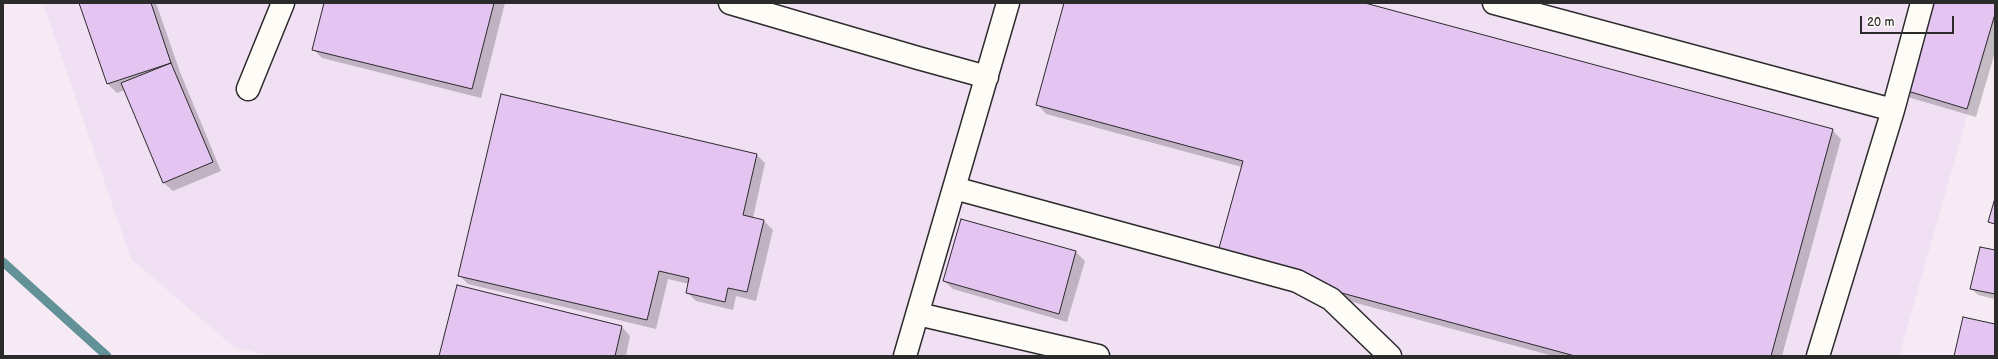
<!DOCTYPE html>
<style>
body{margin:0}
#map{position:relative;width:1998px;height:359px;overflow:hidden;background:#f6ebf5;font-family:"Balsamiq Sans",sans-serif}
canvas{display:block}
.frame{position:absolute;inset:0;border:4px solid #2b2b2b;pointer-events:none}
.scale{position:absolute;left:1860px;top:16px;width:94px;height:18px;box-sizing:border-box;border:2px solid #2b2b2b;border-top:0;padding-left:5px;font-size:12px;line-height:14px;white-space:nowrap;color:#2b2b2b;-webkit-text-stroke:3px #fdfcf7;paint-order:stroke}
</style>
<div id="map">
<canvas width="1998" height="359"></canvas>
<div class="frame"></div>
<div class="scale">20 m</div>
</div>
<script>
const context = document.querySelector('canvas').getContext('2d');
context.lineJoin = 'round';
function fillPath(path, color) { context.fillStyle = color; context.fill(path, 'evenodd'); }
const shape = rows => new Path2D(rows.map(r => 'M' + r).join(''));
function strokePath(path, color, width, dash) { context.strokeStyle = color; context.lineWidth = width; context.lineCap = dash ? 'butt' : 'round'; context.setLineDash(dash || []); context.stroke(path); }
fillPath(shape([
 [43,3,1995,3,1995,18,1899,356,272,356,234,347,131,259]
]), '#f1dff4');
fillPath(shape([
 [80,3,156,3,180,72,221,171,173,191,164,183,125,90,117,93,108,84],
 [325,3,505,3,481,98,322,58,313,49],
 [1065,3,1361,3,1832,130,1841,139,1782,356,1553,356,1226,268,1242,167,1046,114,1038,105],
 [1995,3,1995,52,1976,117,1911,98,1902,89],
 [757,155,765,163,753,218,764,221,773,230,756,301,736,296,733,310,696,301,687,292,689,284,668,279,656,329,468,284,459,275],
 [962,220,1076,252,1085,261,1067,322,953,289,944,281],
 [1995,251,1995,299,1978,295,1971,288],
 [622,327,630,336,626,356,440,356]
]), '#0003');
strokePath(shape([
 [3,262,107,356]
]), '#629298', 9);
const building = shape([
 [79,3,151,3,171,63,107,84,79,3],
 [324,3,494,3,472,89,312,50,324,3],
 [1064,3,1365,3,1833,129,1771,356,1575,356,1216,259,1243,161,1036,105,1064,3],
 [1926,3,1995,3,1995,14,1967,109,1901,89,1926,3],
 [171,63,213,162,163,183,121,83,171,63],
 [501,94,757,154,743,215,764,220,747,292,728,288,725,302,686,293,689,278,659,271,647,320,458,276,501,94],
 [1995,198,1995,224,1988,222,1995,198],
 [961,219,1076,251,1059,314,943,281,961,219],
 [1980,247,1995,250,1995,294,1970,289,1980,247],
 [457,285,622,326,615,356,439,356,457,285],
 [1963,317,1995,324,1995,356,1954,356,1963,317]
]);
fillPath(building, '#e4c4f1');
strokePath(building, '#2b2b2b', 1);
const minor = shape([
 [730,3,918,58,987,77],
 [1494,3,1893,110],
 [248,89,283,3],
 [954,188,1297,281,1331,299,1390,356],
 [918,314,1098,356],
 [905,356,1008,3],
 [1818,356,1893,110,1922,3]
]);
strokePath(minor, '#2b2b2b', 25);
strokePath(minor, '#fdfcf7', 22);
</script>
